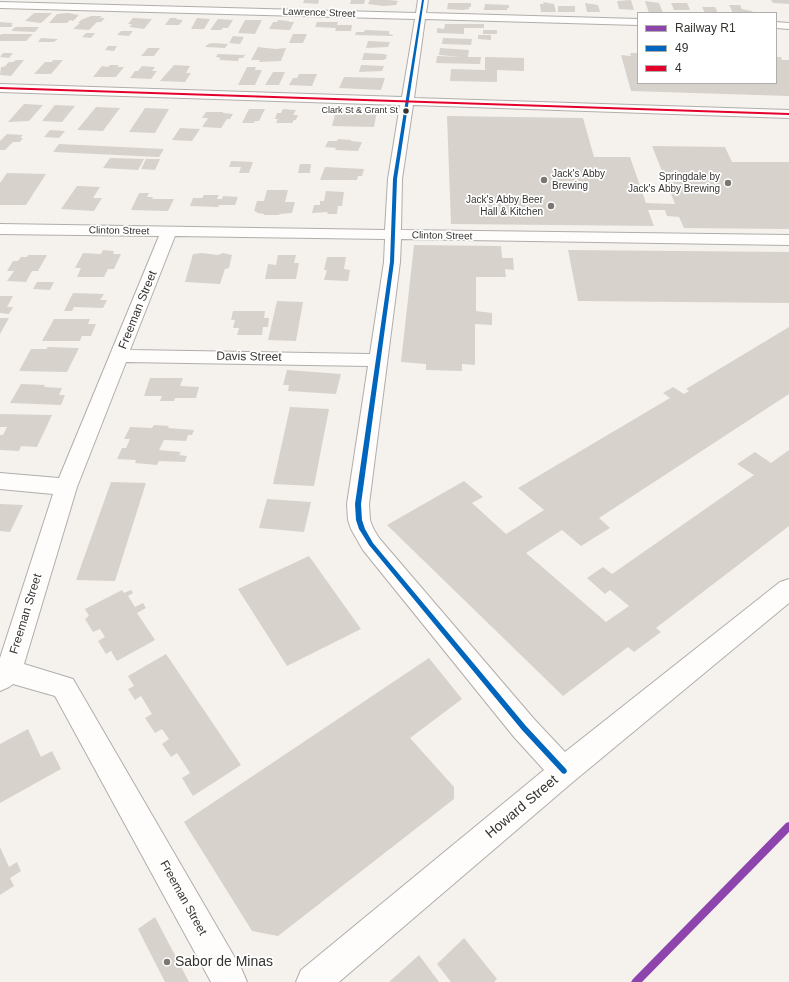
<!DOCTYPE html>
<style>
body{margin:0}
#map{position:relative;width:789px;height:982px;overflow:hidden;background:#f5f2ee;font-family:Arial,sans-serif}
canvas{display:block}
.legend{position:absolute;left:637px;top:12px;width:140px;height:72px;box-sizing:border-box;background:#fff;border:1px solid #afaead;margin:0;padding:5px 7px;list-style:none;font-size:12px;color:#363431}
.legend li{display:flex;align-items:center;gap:8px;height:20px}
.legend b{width:20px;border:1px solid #afaead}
</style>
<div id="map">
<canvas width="789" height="982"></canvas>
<ul class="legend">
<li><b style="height:5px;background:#8e44ad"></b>Railway R1</li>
<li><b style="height:5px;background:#0065bd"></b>49</li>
<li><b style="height:5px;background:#e4002b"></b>4</li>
</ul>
</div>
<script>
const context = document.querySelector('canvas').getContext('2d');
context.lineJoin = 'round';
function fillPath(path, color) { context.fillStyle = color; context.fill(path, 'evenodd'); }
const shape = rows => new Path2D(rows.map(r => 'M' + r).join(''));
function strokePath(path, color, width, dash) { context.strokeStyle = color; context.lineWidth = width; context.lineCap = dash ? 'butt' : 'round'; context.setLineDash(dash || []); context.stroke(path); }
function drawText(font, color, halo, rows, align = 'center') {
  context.font = font + ' Arial,sans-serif'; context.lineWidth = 3.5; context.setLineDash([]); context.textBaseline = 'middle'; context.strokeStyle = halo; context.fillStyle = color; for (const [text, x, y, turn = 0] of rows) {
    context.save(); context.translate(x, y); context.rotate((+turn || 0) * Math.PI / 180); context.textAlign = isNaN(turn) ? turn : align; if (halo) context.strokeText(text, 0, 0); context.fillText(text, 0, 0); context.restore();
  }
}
fillPath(shape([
 [304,0,319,0,318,4,303,3],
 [351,0,365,0,364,4,350,4],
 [370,0,389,0,398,1,396,5,383,6,368,4],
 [631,0,634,10,619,9,617,1],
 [771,0,789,0,789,4,773,3],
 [645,1,659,3,663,13,649,13],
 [543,2,554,4,556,12,541,12,540,4,544,4],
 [448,3,471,3,471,7,469,7,469,9,462,10,447,9],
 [585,3,598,5,600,12,587,12],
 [671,3,687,3,690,10,674,10],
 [485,4,509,5,509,8,507,8,507,10,484,10],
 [729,5,740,5,742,9,752,11,754,13,733,13],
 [558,6,575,6,575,12,558,12],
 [702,7,715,7,718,13,705,13],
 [34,13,52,13,41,23,25,21],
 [68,13,79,15,73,21,70,20,67,23,49,23,57,14],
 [91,16,102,16,100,18,105,18,101,22,97,22,89,30,73,29,80,23,78,23,81,20],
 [133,18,152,19,144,29,129,27,132,24,128,24],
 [170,18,177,18,176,19,183,20,179,25,165,25],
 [197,18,210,19,204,29,191,29],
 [218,19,233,20,228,28,223,28,221,30,210,30],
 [245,20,262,20,255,34,238,33],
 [278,20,289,21,289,22,294,22,290,30,269,29,273,22,277,22],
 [0,22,13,23,11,25,13,25,11,27,0,27],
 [317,22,338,22,337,25,352,25,351,31,335,31,336,28,315,27],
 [445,24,484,24,484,28,464,28,464,34,437,33,437,28,444,29],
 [15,27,39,27,35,32,11,31],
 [365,30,389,31,389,34,393,35,393,36,355,35,356,32,364,32],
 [483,30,497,30,497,34,483,34],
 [121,31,133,31,129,36,117,35],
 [86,33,95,33,91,38,82,37],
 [2,34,33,34,26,41,0,41,0,35],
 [293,34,307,34,303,43,289,43],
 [478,35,491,35,491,40,478,39],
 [233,36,244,37,240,44,229,43],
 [41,38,58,39,54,42,38,42],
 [443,38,472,39,471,45,442,44],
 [368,41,390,42,388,47,366,48],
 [213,43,228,44,225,48,205,47,208,44],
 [108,46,117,46,114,51,105,50],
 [258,47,275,49,286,48,281,61,259,62,260,60,251,60],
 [148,48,160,48,154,56,141,56],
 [440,48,469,50,468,57,481,57,480,64,436,63,437,56,462,57,439,55],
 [3,53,13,53,9,58,0,57],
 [364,53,384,54,387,55,386,59,383,60,362,60],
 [630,53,638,53,638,83,776,83,776,57,781,57,782,60,789,60,789,96,631,91,621,55,631,56],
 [218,54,245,55,243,58,239,58,238,61,219,60,221,58,216,57],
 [485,57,524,58,524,71,497,70,497,82,450,81,451,69,485,70],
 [16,60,24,60,11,76,0,75,1,67,4,67,9,62,13,62],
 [53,60,63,60,51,74,34,74,45,62,52,62],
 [110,65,119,65,117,67,124,67,116,77,93,77,102,66,108,67],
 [174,65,190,66,186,73,191,73,185,82,160,81],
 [361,65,384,66,382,71,359,72],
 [142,66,155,67,152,71,157,71,151,79,130,78,135,71,138,71],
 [247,67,256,67,255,70,262,70,255,85,238,85],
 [273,72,285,72,279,85,265,85],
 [299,74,317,74,312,86,289,85,293,78,297,78],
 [344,77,385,78,381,90,339,88],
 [24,104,43,105,29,121,8,122],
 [55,105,75,106,62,122,42,121],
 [96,107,120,108,103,131,77,130],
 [145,108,169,109,155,133,129,132],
 [249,109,265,109,259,121,255,121,254,123,242,123],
 [283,109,296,110,293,115,298,115,296,120,294,120,292,123,276,123,278,119,275,119,277,113,281,113],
 [336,110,377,111,374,127,332,126],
 [206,112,223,112,223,113,233,114,230,119,227,119,221,128,202,127,208,118,202,118],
 [447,116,583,118,594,157,630,157,646,203,675,204,652,146,725,147,732,162,789,162,789,229,684,228,679,217,667,216,665,210,648,210,654,226,451,224],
 [180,128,200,129,192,141,172,140],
 [50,130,65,131,59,138,44,137],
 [7,134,23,135,20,138,23,138,20,142,13,142,5,150,0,150,0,141],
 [338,139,351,140,351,141,362,142,358,151,335,150,336,148,325,147,328,141,337,141],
 [59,144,164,149,159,157,53,152],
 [110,158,144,159,138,170,103,168],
 [146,159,160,159,155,170,141,169],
 [231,161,253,162,249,173,239,173,241,167,229,167],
 [300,164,311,164,310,173,298,173],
 [325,167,364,169,362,176,358,176,357,180,320,180],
 [7,173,46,174,26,205,0,205,0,183],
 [77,186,100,187,93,198,102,198,94,211,61,209],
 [267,190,288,190,285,202,295,202,292,213,280,214,279,215,264,215,264,214,257,213,257,212,254,211,257,201,264,201],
 [326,191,344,192,342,206,338,206,337,214,327,214,328,212,312,213,314,205,320,205,320,201,324,201],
 [139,193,149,193,147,197,153,197,152,199,174,199,168,211,131,210],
 [204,195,219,195,217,199,222,199,223,196,238,197,235,205,219,205,218,207,190,206,193,198,202,198],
 [414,245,501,246,502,258,513,258,514,270,505,269,506,277,476,277,476,311,492,313,492,325,475,324,475,365,462,364,462,371,426,370,426,364,401,362],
 [103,250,114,251,113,254,121,254,114,269,108,269,104,277,77,277,81,268,75,268,83,253,101,254],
 [568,250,789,252,789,303,578,301],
 [202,253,218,255,223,253,232,255,229,268,225,269,220,284,185,282,193,254],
 [28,255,47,255,38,271,32,271,26,282,7,281,14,271,7,271,13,261,18,261,21,257,27,257],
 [278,255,296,255,294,263,299,263,296,279,265,279,268,264,276,265],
 [327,257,346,257,344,269,350,270,348,281,324,280,327,270,324,270],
 [37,282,54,282,50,290,33,289],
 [73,293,104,294,100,300,107,300,103,308,74,307,72,311,64,311],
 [0,296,13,296,7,307,13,307,9,314,0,313],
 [277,301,303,302,296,341,268,340],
 [233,311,265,311,264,318,269,318,268,327,263,327,262,335,237,335,239,328,233,328,235,320,231,320],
 [0,318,9,318,0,334],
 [54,319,90,319,88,324,96,324,91,336,82,336,80,341,42,341],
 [789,327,789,394,599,518,610,528,581,546,562,530,526,553,606,622,629,606,610,590,605,594,587,578,603,567,612,574,754,475,737,464,755,452,771,463,789,450,789,526,656,628,661,632,634,652,628,647,563,696,387,525,464,481,483,497,472,503,506,534,544,510,518,488,670,398,663,393,673,387,684,394,689,391,686,389],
 [48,347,79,348,67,372,19,371,31,349,46,349],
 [287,370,341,374,336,394,288,391,289,385,283,385],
 [150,378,183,378,180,386,199,387,196,398,175,398,174,401,160,401,162,396,144,396],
 [21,384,45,385,44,387,62,388,59,395,65,395,61,405,10,403],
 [290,407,329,409,314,486,273,484],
 [0,414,52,415,37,447,21,446,19,451,0,450,0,435,3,435,7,427,0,427],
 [154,425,169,426,168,428,194,430,192,435,188,435,186,441,164,440,159,450,181,452,179,455,187,456,185,462,159,461,157,465,135,463,136,460,117,459,122,448,126,448,130,439,124,439,130,427,152,428],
 [111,482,146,483,115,581,76,580],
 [267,499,311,502,304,532,259,528],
 [0,504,23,505,10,532,0,531],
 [309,556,361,629,287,666,238,589],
 [122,590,124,593,131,590,133,593,128,596,135,607,143,603,146,608,137,613,155,640,117,661,111,651,106,654,98,641,105,637,100,629,93,632,85,619,89,616,85,609],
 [166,654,241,765,193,796,182,778,190,773,177,753,171,757,162,744,169,739,162,729,155,733,145,718,152,714,141,696,135,700,128,689,134,686,128,676],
 [429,658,462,699,410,738,454,787,454,799,278,936,252,931,184,822],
 [28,729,41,757,52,751,61,769,0,803,0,744],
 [0,847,9,867,17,862,21,871,10,878,14,886,0,895],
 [155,917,189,982,165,982,138,929],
 [464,938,497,979,494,982,451,982,437,964],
 [419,955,439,982,389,982]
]), '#d7d2cb');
const minor = shape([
 [418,0,428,0,426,13,638,19,638,25,425,19,414,98,789,110,789,118,413,105,402,179,401,230,789,235,789,245,401,239,400,262,369,504,370,520,373,528,379,538,534,719,565,752,780,582,789,579,789,603,574,781,339,982,296,982,301,970,544,770,514,737,363,550,351,529,348,520,347,504,368,366,126,362,77,487,24,664,73,679,242,970,247,982,211,982,55,696,13,684,9,687,0,691,0,658,53,494,0,489,0,473,59,478,159,236,0,234,0,224,385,230,388,179,400,105,0,92,0,84,402,97,415,19,0,8,0,2,416,13,418,0],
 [175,236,385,239,384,262,370,354,130,350,175,236],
 [776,22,789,23,789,29,776,28,776,22]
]);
strokePath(minor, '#b0aeab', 2);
fillPath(minor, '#fefdfc');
fillPath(shape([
 [422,0,424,0,397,179,394,262,361,504,362,520,365,529,373,543,526,726,566,769,567,771,566,773,564,774,562,773,522,730,369,545,359,529,356,520,355,504,390,262,393,179,422,0]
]), '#0065bd');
fillPath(shape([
 [0,87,789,113,789,115,0,89,0,87]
]), '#e4002b');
fillPath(shape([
 [789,822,789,832,642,982,631,982,633,979,786,823,789,822]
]), '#8e44ad');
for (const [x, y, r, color] of [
 [406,111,3.5,"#363431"],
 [544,180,4,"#797673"],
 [728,183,4,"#797673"],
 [551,206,4,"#797673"],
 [167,962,4,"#797673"]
]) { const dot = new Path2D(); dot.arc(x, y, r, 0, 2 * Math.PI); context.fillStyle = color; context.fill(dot); strokePath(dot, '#fff', 1.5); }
drawText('9px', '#363431', '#fff', [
 ["Clark St & Grant St",398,111]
], 'right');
drawText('10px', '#363431', '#fff', [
 ["Lawrence Street",319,13,2],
 ["Clinton Street",119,231,1],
 ["Clinton Street",442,236,1]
]);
drawText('10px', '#363431', '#fff', [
 ["Jack's Abby",552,174,"left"],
 ["Brewing",552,186,"left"],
 ["Springdale by",720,177],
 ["Jack's Abby Brewing",720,189],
 ["Jack's Abby Beer",543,200],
 ["Hall & Kitchen",543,212]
], 'right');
drawText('12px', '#363431', '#fff', [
 ["Freeman Street",138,310,-68],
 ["Davis Street",249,357,1],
 ["Freeman Street",26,614,-73],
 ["Freeman Street",183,898,61]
]);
drawText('14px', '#363431', '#fff', [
 ["Howard Street",522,807,-40]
]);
drawText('14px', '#363431', '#fff', [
 ["Sabor de Minas",175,962]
], 'left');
</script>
